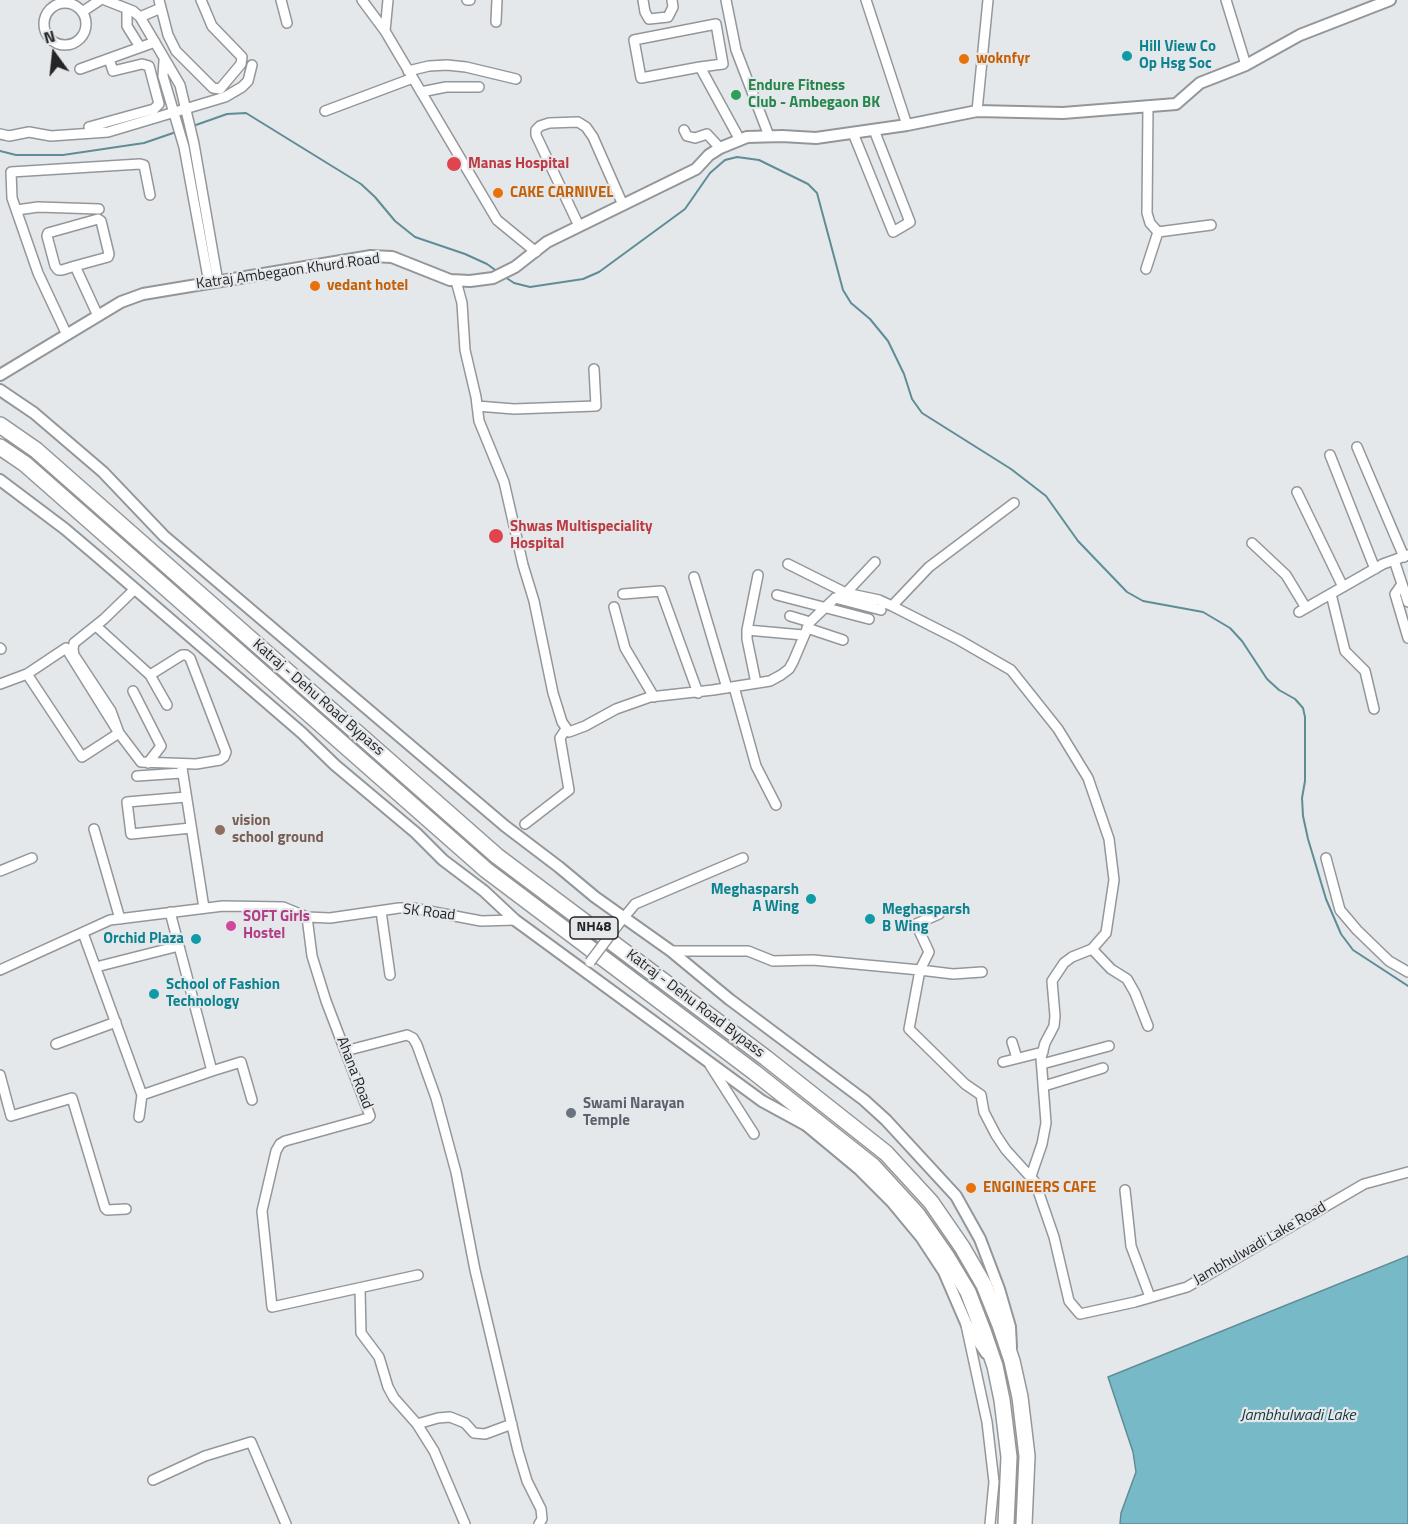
<!DOCTYPE html>
<style>
body{margin:0}
#map{position:relative;width:1408px;height:1524px;overflow:hidden;background:#e5e8eb;font-family:"Titillium Web",sans-serif}
canvas{display:block}
.north{position:absolute;left:24px;top:24px;width:60px;height:60px;-webkit-text-stroke:4px #e5e8eb;paint-order:stroke;rotate:345deg;font-size:16px;font-weight:700;line-height:24px;text-align:center;color:#242526}
.north::after{content:'';display:block;margin:auto;width:21px;height:27px;background:#242526;clip-path:polygon(50% 0,100% 100%,50% 72%,0 100%)}
</style>
<div id="map">
<canvas width="1408" height="1524"></canvas>
<div class="north">N</div>
</div>
<script>
const context = document.querySelector('canvas').getContext('2d');
context.lineJoin = 'round';
function fillPath(path, color) { context.fillStyle = color; context.fill(path, 'evenodd'); }
const shape = rows => new Path2D(rows.map(r => 'M' + r).join(''));
function strokePath(path, color, width, dash) { context.strokeStyle = color; context.lineWidth = width; context.lineCap = dash ? 'butt' : 'round'; context.setLineDash(dash || []); context.stroke(path); }
function drawText(font, color, halo, rows, align = 'center') {
  context.font = font + ' "Titillium Web",sans-serif'; context.lineWidth = 4.5; context.setLineDash([]); context.textBaseline = 'middle'; context.strokeStyle = halo; context.fillStyle = color; for (const [text, x, y, turn = 0] of rows) {
    context.save(); context.translate(x, y); context.rotate((+turn || 0) * Math.PI / 180); context.textAlign = isNaN(turn) ? turn : align; if (halo) context.strokeText(text, 0, 0); context.fillText(text, 0, 0); context.restore();
  }
}
const water = shape([
 [1408,1256,1408,1524,1120,1524,1121,1513,1136,1472,1133,1452,1108,1377,1408,1256]
]);
fillPath(water, '#77b9c6');
strokePath(water, '#5e8d96', 1.5);
strokePath(shape([
 [193,126,227,114,246,113,361,184,375,197,395,221,415,237,465,254,487,264,498,272],
 [0,151,16,155,63,155,144,143,176,132],
 [505,277,514,283,530,287,583,279,599,272,685,209,710,173,725,160,737,157,759,160,808,184,817,193,843,290,851,303,870,319,888,341,904,374,912,399,922,413,1011,469,1046,496,1078,541,1127,592,1143,601,1203,612,1230,628,1242,641,1267,679,1279,690,1295,699,1303,708,1305,717,1305,781,1302,798,1303,816,1308,839,1326,899,1341,934,1353,950,1408,986]
]), '#5e8d96', 2);
const minor = shape([
 [105,0,133,11,140,17,180,85,194,144,218,282],
 [159,0,168,35,176,51,213,88,220,89,241,64,242,57,212,26,201,0],
 [281,0,287,23],
 [362,0,385,31,497,220,536,252],
 [467,0,470,0],
 [643,0,645,12,649,19,668,17,673,7,672,0],
 [726,0,736,50,769,136],
 [866,0,907,125],
 [1226,0,1246,65],
 '44 24a21 21 0 1 1 42 0a21 21 0 1 1-42 0Z',
 [127,9,127,26,140,47],
 [82,12,100,0],
 [140,17,161,8],
 [496,22,497,0],
 [385,31,388,0],
 [164,61,163,76,184,147,209,283],
 [700,67,723,64,716,24,634,40,641,78,700,67,740,140],
 [80,69,155,42],
 [408,71,429,66,447,65,466,67,516,79],
 [421,92,446,87,479,87],
 [1148,106,1147,213,1150,223,1158,232],
 [325,111,413,78],
 [977,111,988,0],
 [89,127,154,109,159,104,149,66,142,64,113,71,109,59],
 [684,130,687,136,695,138,707,134,720,148],
 [853,133,893,232,910,222,874,130],
 [0,134,9,136,29,132,51,136,108,132,225,97,242,87,248,81,252,65],
 [17,210,38,207,99,209],
 [579,226,536,135,536,130,540,126,549,123,578,122,586,127,593,137,623,205],
 [1158,232,1211,225],
 [75,266,108,257,109,254,101,221,98,219,48,233,47,236,55,266,58,270,62,270,75,266,98,316],
 [1146,269,1158,232],
 [456,281,462,303,465,350,476,397,479,421,504,482,523,565,534,601,553,693,562,722,569,732,585,726,616,709,650,697,713,690,770,681,781,675,789,669,793,662,810,622,834,599,846,593,879,600,892,606,959,640,1011,670,1058,729,1088,778,1109,839,1114,880,1106,933,1092,949,1072,957,1064,963,1052,981,1055,1016,1054,1026,1045,1043,1041,1058,1046,1123,1042,1144,1031,1176],
 [67,335,38,273,12,198,11,172,140,164,144,165,150,195],
 [477,406,514,409,596,406,594,369],
 [1357,447,1404,557],
 [1330,455,1375,569],
 [1297,492,1343,587],
 [1252,543,1286,575,1306,608],
 [1394,560,1408,602],
 [788,564,846,593,875,562],
 [694,577,727,688],
 [1402,584,1395,594,1408,638],
 [135,589,104,619,74,643,73,649,74,655,111,711,119,733,141,762,196,764,220,760,224,757,226,752,190,658,186,655,182,655,150,675,167,705],
 [623,594,661,591,698,693],
 [1331,594,1345,651,1365,671,1374,709],
 [777,595,869,619],
 [835,598,881,610],
 [892,606,929,567,1014,503],
 [614,607,625,648,654,697],
 [1299,612,1383,564,1408,555],
 [790,616,810,622],
 [96,626,150,675],
 [807,628,843,640],
 [747,630,803,635],
 [0,648,1,649],
 [66,648,119,733,82,757,27,674,66,648],
 [756,683,747,639,747,630,758,575],
 [0,684,27,674],
 [734,687,756,766,776,805],
 [133,691,161,746,148,763],
 [182,768,204,908],
 [137,776,182,773],
 [186,797,127,802,131,834,191,828],
 [525,824,569,790,560,738,566,729],
 [94,829,120,919],
 [1326,858,1340,910,1357,930,1389,961,1408,972],
 [0,871,32,858],
 [381,911,390,975],
 [170,912,212,1071,241,1062,252,1100],
 [939,914,916,924,929,952,920,970,953,974,982,972],
 [307,917,312,956,326,1001,370,1116,368,1118,285,1141,280,1144,276,1151,262,1211,272,1307,418,1275],
 [617,926,635,904,743,858],
 [83,933,142,1095,139,1117],
 [1092,949,1111,969,1127,979,1135,993,1148,1026],
 [671,951,748,951,773,961,813,960,920,970,909,1029,965,1084,981,1095,984,1112,996,1135,1006,1150,1035,1182,1054,1237,1069,1301,1080,1314,1135,1302,1187,1287,1364,1184,1408,1172],
 [96,967,179,946],
 [0,970,110,920,223,906,283,907,307,917,330,918,399,908,413,908,481,921,515,920],
 [1012,1042,1017,1058],
 [56,1044,116,1022],
 [345,1051,407,1035,413,1038,417,1045,436,1098,456,1172,475,1270,518,1451,527,1481,541,1509,542,1519,539,1524],
 [1003,1062,1043,1052],
 [1042,1064,1109,1046],
 [710,1065,754,1134],
 [0,1075,11,1116,72,1098,105,1208,107,1210,126,1209],
 [1044,1086,1103,1068],
 [142,1095,212,1071],
 [1125,1190,1131,1246,1150,1297],
 [360,1289,361,1333,379,1357,388,1387,394,1398,417,1424,434,1451,465,1524],
 [966,1325,987,1422,994,1482,990,1524],
 [417,1424,438,1418,450,1417,465,1423,474,1433,485,1434,512,1424],
 [153,1480,205,1456,251,1442,286,1524]
]);
const tertiary = shape([
 [0,375,121,302,143,294,371,256,392,257,450,280,470,281,493,278,515,267,547,242,696,169,709,155,720,148,747,137,782,136,816,138,907,125,977,111,1063,113,1176,104,1200,83,1246,65,1300,35,1390,0],
 [0,390,34,413,103,472,164,536,505,826,559,867,595,897,671,951,729,999,864,1100,886,1120,956,1196,980,1239,999,1289,1010,1327,1011,1347],
 [0,480,65,529,98,557,302,733,335,765,416,833,443,860,484,891,515,920,762,1101,806,1125,859,1169,892,1202,921,1237,944,1272,966,1323,986,1353]
]);
const trunk = shape([
 [0,425,36,450,497,856,766,1058,886,1153,931,1202,962,1247,984,1285,1000,1325,1012,1361,1020,1397,1027,1456,1024,1524],
 [0,447,25,464,486,870,754,1072,873,1166,917,1214,947,1257,968,1292,983,1331,995,1366,1002,1400,1009,1457,1006,1524]
]);
strokePath(minor, '#94979a', 12);
strokePath(tertiary, '#94979a', 14);
strokePath(trunk, '#94979a', 18);
strokePath(minor, '#fff', 9);
strokePath(tertiary, '#fff', 10);
strokePath(trunk, '#fff', 15);
const minorBridge = shape([
 [590,962,617,926]
]);
strokePath(minorBridge, '#94979a', 12, []);
strokePath(minorBridge, '#fff', 9);
for (const [x, y, r, color] of [
 [1127,56,6,"#0f9aa8"],
 [964,59,6,"#e8710a"],
 [736,95,6,"#2e9e5b"],
 [454,164,8,"#e0444e"],
 [498,193,6,"#e8710a"],
 [315,286,6,"#e8710a"],
 [496,536,8,"#e0444e"],
 [220,830,6,"#8d6e63"],
 [811,899,6,"#0f9aa8"],
 [870,919,6,"#0f9aa8"],
 [231,926,6,"#d1479c"],
 [196,939,6,"#0f9aa8"],
 [154,994,6,"#0f9aa8"],
 [571,1113,6,"#6b7280"],
 [971,1188,6,"#e8710a"]
]) { const dot = new Path2D(); dot.arc(x, y, r, 0, 2 * Math.PI); context.fillStyle = color; context.fill(dot); strokePath(dot, '#e5e8eb', 2); }
for (const [x, y, w] of [
 [594,928,48]
]) { const box = new Path2D(); box.roundRect(x - w / 2, y - 11, w, 22, 4.5); context.fillStyle = '#e5e8eb'; context.fill(box); strokePath(box, '#242526', 1.5); }
drawText('bold 14px', '#242526', null, [
 ["NH48",594,928]
]);
drawText('bold 15px', '#0d838f', '#e5e8eb', [
 ["Hill View Co",1139,47],
 ["Op Hsg Soc",1139,64],
 ["Meghasparsh",799,890,"right"],
 ["A Wing",799,907,"right"],
 ["Meghasparsh",882,910],
 ["B Wing",882,927],
 ["Orchid Plaza",184,939,"right"],
 ["School of Fashion",166,985],
 ["Technology",166,1002]
], 'left');
drawText('bold 15px', '#c56008', '#e5e8eb', [
 ["woknfyr",976,59],
 ["CAKE CARNIVEL",510,193],
 ["vedant hotel",327,286],
 ["ENGINEERS CAFE",983,1188]
], 'left');
drawText('bold 15px', '#27864d', '#e5e8eb', [
 ["Endure Fitness",748,86],
 ["Club - Ambegaon BK",748,103]
], 'left');
drawText('bold 15px', '#be3a42', '#e5e8eb', [
 ["Manas Hospital",468,164],
 ["Shwas Multispeciality",510,527],
 ["Hospital",510,544]
], 'left');
drawText('15px', '#242526', '#e5e8eb', [
 ["Katraj Ambegaon Khurd Road",288,272,-8],
 ["Katraj - Dehu Road Bypass",318,698,41],
 ["SK Road",429,913,7],
 ["Katraj - Dehu Road Bypass",695,1004,37],
 ["Ahana Road",354,1073,69],
 ["Jambhulwadi Lake Road",1260,1244,-30]
]);
drawText('bold 15px', '#785e54', '#e5e8eb', [
 ["vision",232,821],
 ["school ground",232,838]
], 'left');
drawText('bold 15px', '#b23c85', '#e5e8eb', [
 ["SOFT Girls",243,917],
 ["Hostel",243,934]
], 'left');
drawText('bold 15px', '#5b616d', '#e5e8eb', [
 ["Swami Narayan",583,1104],
 ["Temple",583,1121]
], 'left');
drawText('italic 16px', '#16373d', '#e5e8eb', [
 ["Jambhulwadi Lake",1298,1416]
]);
</script>
